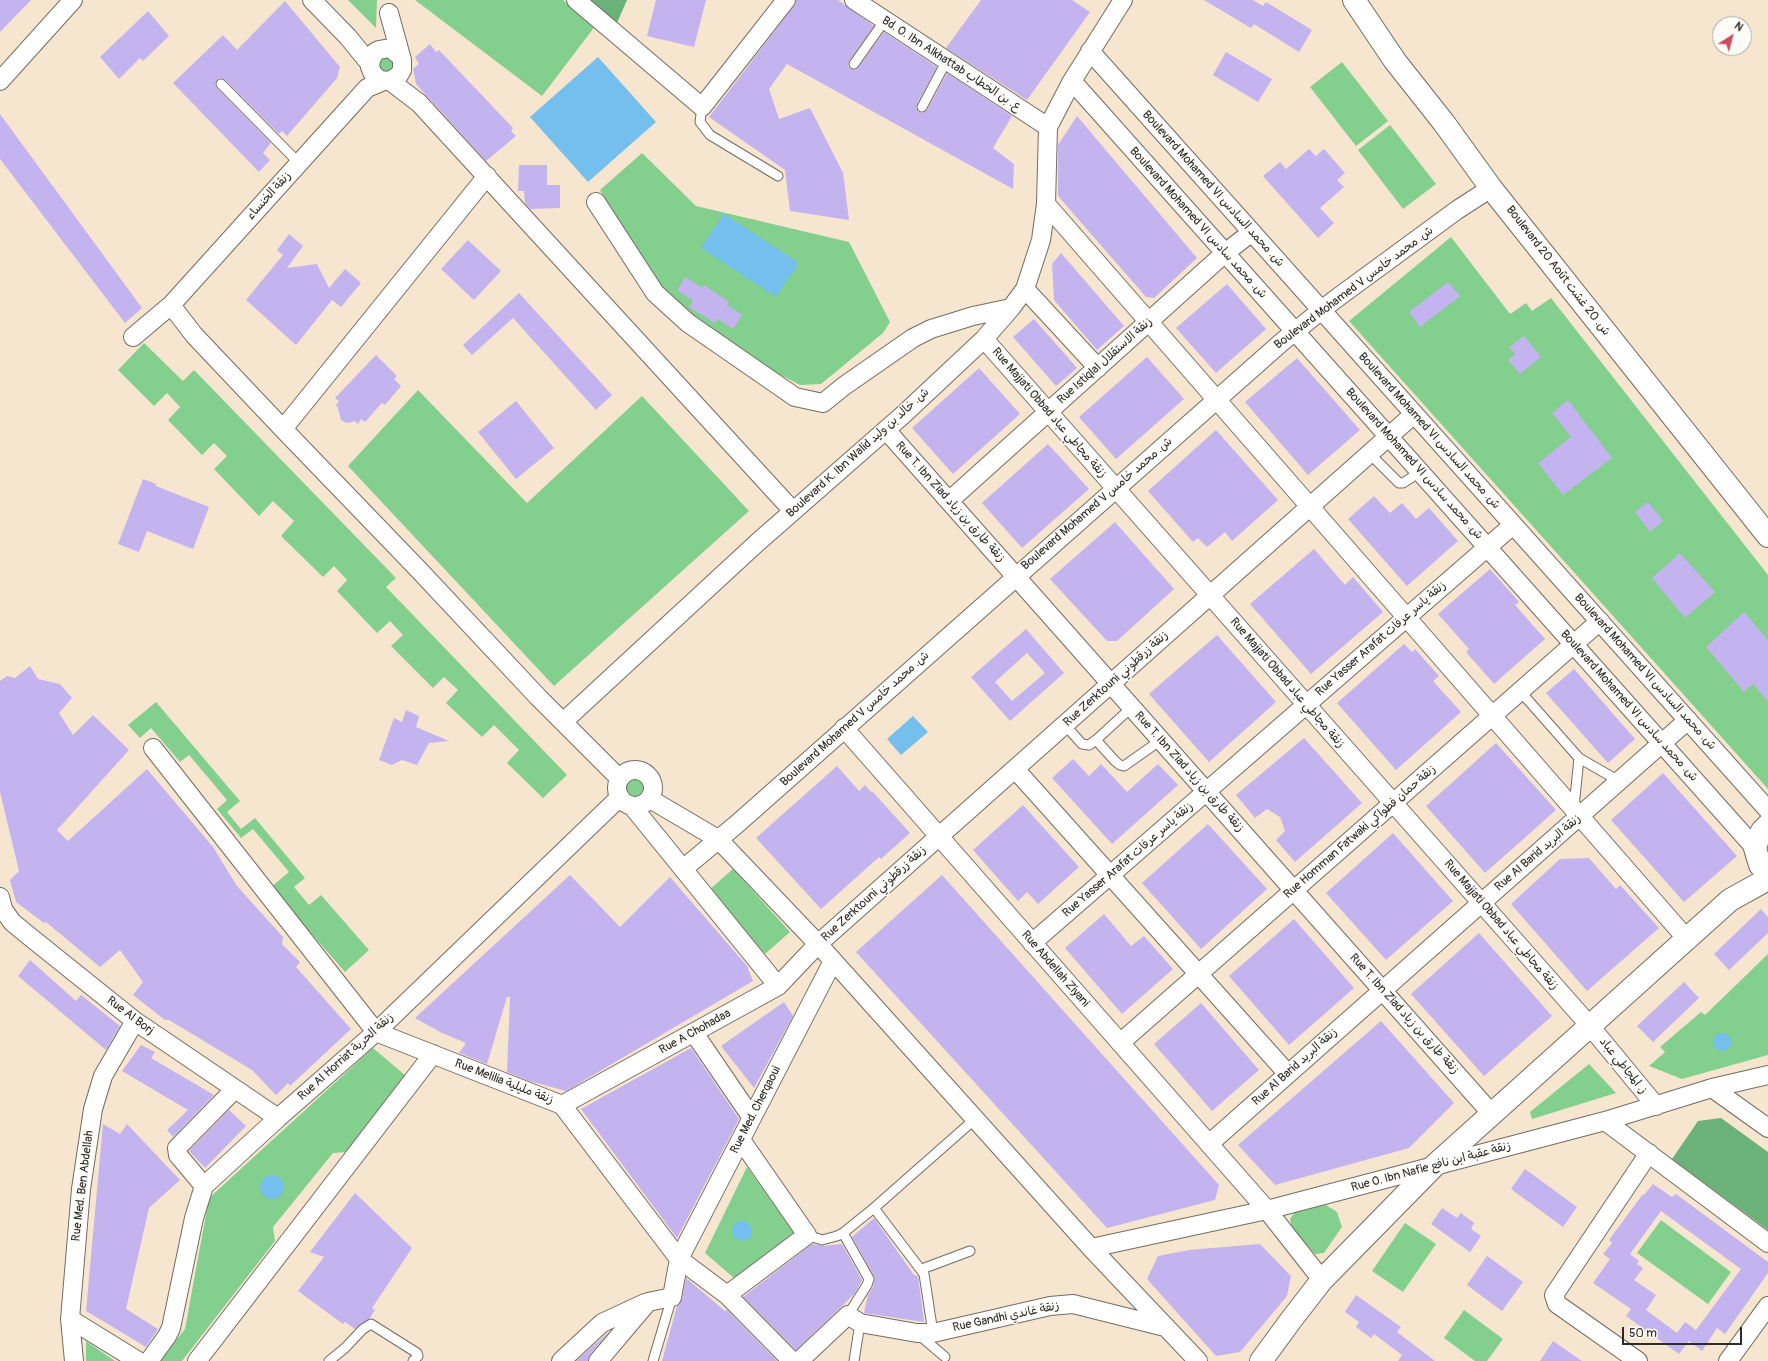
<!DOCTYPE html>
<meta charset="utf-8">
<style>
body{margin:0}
#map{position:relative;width:1768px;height:1361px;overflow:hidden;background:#f7e6cf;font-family:Pangolin,sans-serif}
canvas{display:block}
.north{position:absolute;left:1712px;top:16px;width:40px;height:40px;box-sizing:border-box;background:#fdfcf7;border:1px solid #a9a8a5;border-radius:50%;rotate:36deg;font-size:11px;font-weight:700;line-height:16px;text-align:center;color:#2b2b2b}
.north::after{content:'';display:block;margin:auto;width:14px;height:18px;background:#d1495b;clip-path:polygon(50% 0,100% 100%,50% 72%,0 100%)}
.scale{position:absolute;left:1622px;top:1327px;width:120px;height:18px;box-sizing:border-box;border:2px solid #2b2b2b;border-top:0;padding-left:5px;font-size:12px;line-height:14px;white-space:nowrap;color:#2b2b2b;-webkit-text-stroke:3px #fdfcf7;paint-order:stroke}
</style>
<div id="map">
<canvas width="1768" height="1361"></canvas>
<div class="north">N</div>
<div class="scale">50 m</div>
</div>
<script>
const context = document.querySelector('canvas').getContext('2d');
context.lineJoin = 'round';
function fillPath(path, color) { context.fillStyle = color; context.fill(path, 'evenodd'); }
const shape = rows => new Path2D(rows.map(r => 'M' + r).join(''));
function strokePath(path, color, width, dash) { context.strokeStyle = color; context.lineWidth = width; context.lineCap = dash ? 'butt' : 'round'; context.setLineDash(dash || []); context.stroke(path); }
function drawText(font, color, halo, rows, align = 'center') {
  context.font = font + ' Pangolin,"Playpen Sans Arabic",sans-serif'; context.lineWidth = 3; context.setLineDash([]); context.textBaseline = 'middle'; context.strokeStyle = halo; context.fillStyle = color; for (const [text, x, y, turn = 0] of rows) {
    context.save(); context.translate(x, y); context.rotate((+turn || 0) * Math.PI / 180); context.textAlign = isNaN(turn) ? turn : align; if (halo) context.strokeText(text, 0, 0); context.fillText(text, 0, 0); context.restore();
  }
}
fillPath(shape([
 [348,0,377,0,376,28],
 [415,0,563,0,596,25,542,96],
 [387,56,394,63,393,70,384,73,377,64,378,60],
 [1342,62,1388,121,1356,146,1310,87],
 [1390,125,1436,184,1403,209,1358,150],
 [642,153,696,206,849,242,890,322,883,333,821,384,800,385,779,374,715,336,668,295,635,248,600,190],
 [1451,237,1510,314,1526,303,1532,311,1551,298,1768,575,1768,789,1349,321],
 [144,343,183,381,194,370,396,578,386,587,567,775,543,798,507,763,519,750,494,725,482,737,446,703,458,690,444,677,433,688,391,646,403,635,390,621,377,633,337,591,347,580,334,566,323,577,281,536,294,521,273,501,259,516,214,469,227,456,214,443,202,455,168,420,180,407,167,393,154,406,118,370],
 [418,390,527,503,642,396,749,511,554,686,348,466],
 [156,702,240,801,227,812,241,829,255,818,305,878,294,887,309,905,321,895,369,950,345,972,271,887,289,872,253,829,241,838,217,809,227,800,189,755,180,762,151,728,140,738,128,725],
 '623 788a12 12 0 1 1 24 0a12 12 0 1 1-24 0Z',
 [733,869,790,932,765,954,709,890],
 [1768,954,1768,1055,1682,1079,1649,1066,1665,1052,1660,1047,1701,1012,1705,1015],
 [373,1048,406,1076,347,1152,333,1153,273,1227,275,1241,182,1361,159,1361,185,1329,209,1198],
 [1589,1064,1616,1093,1532,1119,1530,1112],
 [747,1167,794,1233,734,1278,705,1253],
 [1326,1205,1337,1212,1342,1227,1324,1253,1315,1254,1292,1228,1290,1219,1297,1209],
 [1661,1220,1731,1272,1708,1304,1637,1253],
 [1405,1223,1436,1244,1403,1292,1372,1271],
 [1464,1310,1503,1339,1487,1361,1475,1361,1444,1338],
 [86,1341,115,1361,86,1361]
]), '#83cf8d');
fillPath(shape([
 [590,0,627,0,617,23],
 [1721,1118,1768,1152,1768,1230,1672,1159,1698,1121]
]), '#6ab278');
fillPath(shape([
 [598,57,656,122,588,182,530,117],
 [724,214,799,263,776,297,701,248],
 [913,716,928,732,901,755,887,739],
 '1713 1042a9 9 0 1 1 18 0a9 9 0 1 1-18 0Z',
 '260 1187a12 12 0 1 1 24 0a12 12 0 1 1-24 0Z',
 '732 1231a10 10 0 1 1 20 0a10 10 0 1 1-20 0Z'
]), '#74bfed');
fillPath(shape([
 [0,0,31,0,0,32],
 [656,0,706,0,694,47,647,36],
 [796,0,838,0,874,26,849,61,848,66,851,69,856,70,859,67,884,32,937,67,917,104,916,108,919,112,923,113,927,110,947,73,1012,116,993,148,1014,164,1013,189,787,64,769,89,779,119,810,108,843,173,849,220,790,211,785,170,709,117,794,6],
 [981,0,1072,0,1090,12,1027,100,946,48],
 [1204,0,1253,0,1263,6,1266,2,1312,30,1299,52,1254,24,1251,28],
 [285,1,340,67,337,78,287,136,282,131,279,134,225,80,220,78,217,80,215,85,217,88,271,143,263,153,270,160,259,172,173,83,223,35,237,50],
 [148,11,169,36,143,61,140,58,119,79,100,57],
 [430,44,436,52,439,50,513,128,511,131,516,136,486,161,416,84,413,69,419,64,415,57],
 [1226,52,1272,79,1258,102,1213,75],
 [0,114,142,308,125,323,0,159],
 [1077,116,1197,258,1154,298,1146,297,1058,196,1058,145],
 [1309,149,1316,156,1324,149,1345,173,1337,180,1344,187,1320,208,1334,223,1318,238,1263,176,1280,162,1286,169],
 [519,165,547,165,547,185,560,185,560,208,530,209,525,203,524,191,518,191],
 [289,234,303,246,287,268,317,264,329,288,345,269,361,283,341,307,332,300,296,345,246,300,283,255,277,250],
 [468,240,501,271,474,300,441,269],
 [1061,253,1124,326,1097,350,1054,300,1052,264],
 [685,277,702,288,704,285,729,302,727,305,742,315,733,329,718,319,715,323,689,307,693,301,677,290],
 [1448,282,1460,296,1420,327,1409,312],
 [1227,284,1266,329,1216,373,1176,328],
 [519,293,612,395,596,410,513,318,472,355,463,345],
 [1034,319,1077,368,1056,386,1013,337],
 [1524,336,1541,357,1520,374,1508,360,1515,354,1509,347],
 [376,355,397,376,394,379,401,386,385,405,382,403,365,422,361,419,358,424,355,421,348,423,344,422,341,420,338,408,336,405,339,401,335,398],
 [1147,357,1184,399,1116,459,1079,417],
 [1297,358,1360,430,1308,475,1245,402],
 [979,368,1020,414,953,474,912,428],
 [1568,400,1612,458,1563,495,1538,463,1571,437,1552,413],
 [516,401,554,448,516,479,478,432],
 [1216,430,1278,500,1232,541,1225,532,1207,547,1198,538,1193,542,1148,491],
 [1048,444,1089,489,1022,548,982,503],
 [143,479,156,484,156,486,209,507,193,549,147,531,139,552,118,544],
 [1374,496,1390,513,1402,503,1416,519,1429,508,1458,541,1407,586,1348,519],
 [1648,502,1663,521,1650,532,1635,512],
 [1115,522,1174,589,1117,641,1107,641,1050,579],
 [1314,549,1345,585,1353,577,1383,612,1311,674,1250,604],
 [1680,553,1715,592,1685,618,1652,578],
 [1490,569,1519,602,1515,605,1545,639,1494,684,1466,652,1469,649,1438,614],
 [1744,612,1768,640,1768,702,1753,684,1744,692,1706,647],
 [1026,629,1064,673,1010,721,971,677],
 [1027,653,1045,673,1012,701,995,682],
 [1217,635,1276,702,1209,762,1149,694],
 [1404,644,1412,652,1415,649,1439,676,1433,681,1461,712,1396,770,1337,703],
 [30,666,38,679,60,684,72,698,59,713,73,735,93,715,129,750,57,830,68,841,147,769,213,847,237,886,283,937,282,944,300,962,296,967,351,1029,290,1086,288,1083,276,1095,252,1070,169,1020,165,1020,133,995,143,982,120,950,100,967,46,922,44,923,16,902,10,880,19,871,0,792,0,681,7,676,15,678],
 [1574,669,1635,739,1608,763,1546,693],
 [406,710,419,716,416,727,449,741,429,743,417,765,402,760,392,765,379,760,394,718,402,722],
 [1304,738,1362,803,1295,862,1276,840,1285,831,1280,817,1267,809,1255,818,1236,795],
 [1496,743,1556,810,1485,873,1426,806],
 [1073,759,1089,776,1101,764,1127,792,1158,764,1178,785,1112,844,1052,778],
 [837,766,859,791,865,785,871,792,872,791,910,833,881,859,879,857,821,909,756,838],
 [1663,773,1737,856,1684,902,1611,820],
 [1023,805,1079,867,1038,904,1027,892,1018,901,973,850],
 [1208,824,1267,889,1201,949,1142,883],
 [1393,833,1453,901,1386,960,1326,893],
 [1589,858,1616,889,1620,885,1659,928,1587,991,1511,904,1560,859],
 [570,875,620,927,670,877,747,966,753,981,566,1091,529,1081,507,1072,510,997,507,997,487,1064,459,1053,466,1043,442,1033,415,1018],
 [942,875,1219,1185,1215,1200,1107,1228,856,952],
 [1761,909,1768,917,1768,933,1729,970,1714,954],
 [1104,914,1131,946,1144,936,1173,969,1122,1014,1065,948],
 [1294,919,1354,988,1289,1045,1229,976],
 [1479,933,1552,1016,1484,1076,1411,994],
 [30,960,76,1001,81,995,120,1026,106,1050,18,976],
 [1684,982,1699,998,1653,1042,1637,1026],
 [784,1002,793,1016,754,1088,721,1046],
 [1201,1003,1259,1070,1212,1111,1154,1044],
 [1381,1021,1454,1103,1409,1148,1275,1185,1238,1145],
 [141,1045,155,1052,151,1058,214,1095,173,1137,167,1130,188,1110,122,1071],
 [691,1048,739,1119,677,1238,581,1109],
 [229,1110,246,1126,205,1168,189,1151],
 [103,1124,120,1134,127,1124,180,1180,149,1208,126,1309,158,1329,146,1347,86,1311],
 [1525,1169,1577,1207,1563,1227,1511,1189],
 [1653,1184,1672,1197,1676,1194,1768,1262,1768,1273,1725,1334,1717,1328,1702,1351,1689,1341,1679,1354,1626,1316,1631,1309,1593,1283,1610,1259,1603,1254,1612,1243,1609,1240,1643,1194,1644,1195],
 [1661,1211,1741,1269,1696,1330,1685,1322,1677,1333,1646,1310,1656,1295,1634,1280,1643,1268,1637,1264,1639,1261,1630,1254],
 [355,1193,412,1248,372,1308,375,1310,369,1319,355,1329,345,1322,343,1324,298,1291,324,1257,310,1252],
 [1442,1208,1457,1218,1461,1213,1474,1223,1471,1229,1481,1236,1470,1252,1431,1224],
 [874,1218,914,1275,918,1276,924,1322,864,1313,868,1295,873,1287,875,1278,852,1237],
 [812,1244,823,1246,842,1244,862,1280,855,1293,841,1307,796,1350,743,1297],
 [1260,1244,1291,1276,1287,1296,1240,1352,1216,1356,1147,1279,1158,1256,1189,1250],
 [1487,1256,1523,1282,1502,1311,1467,1285],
 [686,1278,725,1311,727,1310,777,1361,662,1361,677,1306,682,1299],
 [1356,1295,1401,1327,1397,1332,1435,1361,1398,1361,1402,1355,1374,1334,1371,1338,1356,1327,1359,1322,1345,1312],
 [610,1331,590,1354,588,1361,576,1361],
 [1553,1341,1582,1361,1540,1361]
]), '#c3b3ee');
const service = shape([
 [854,64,885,20],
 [221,84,299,163],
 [702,107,700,122,710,135,778,176],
 [922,107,946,62],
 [1370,454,1399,483,1403,483,1420,472],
 [1520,691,1579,758,1574,807],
 [1065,725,1082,744,1089,745,1096,740,1132,707],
 [1096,740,1115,761,1120,765,1124,766,1161,740],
 [1579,758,1619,781],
 [874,1208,924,1274,933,1333],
 [843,1233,869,1279,867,1285,848,1315],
 [807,1235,822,1240,837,1236,843,1233,874,1208,975,1119],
 [922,1269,970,1251],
 [918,1334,945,1357],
 [329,1361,345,1348,363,1329,371,1324,417,1353,418,1356,413,1361],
 [653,1361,672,1297],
 [854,1361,860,1323]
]);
const minor = shape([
 [312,0,348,37,370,64],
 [576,0,702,107,786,0],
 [854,0,1048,127],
 [389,13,402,60,402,70,399,75,390,81,380,80,373,74,370,67,371,60,375,52,379,50,390,48,400,56],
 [1090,51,1768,810],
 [0,81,73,0],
 [390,81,419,103,793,511],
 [1072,81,1755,848],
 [596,202,655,293,688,323,795,397,823,403,844,386,913,338,931,329,973,316,1011,308],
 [1046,204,1686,938],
 [1025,289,1098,368],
 [171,305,194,335,283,429,418,569,538,697,619,778],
 [133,337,171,305,367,88,384,81],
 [984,339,1590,1026,1656,1106],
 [283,429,487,176],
 [886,430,1491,1113],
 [949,501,1225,253,1252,232],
 [563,722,758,542,904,414,984,339,1011,308,1025,289,1041,240,1046,204,1048,127,1072,81,1123,0],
 [844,728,1267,1210,1322,1280],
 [153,748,376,1032,562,1105,679,1259,727,1295,792,1361],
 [1015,769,1288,1074],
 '617 788a18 18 0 1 1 36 0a18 18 0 1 1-36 0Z',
 [650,799,718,839,818,944,1091,1248,1198,1361],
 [632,806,778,986],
 [683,869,737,824,1283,341,1333,301,1457,210,1491,188],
 [0,897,3,909,12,922,29,936,135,1021,278,1118],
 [1032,943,1513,525],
 [694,1033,752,1118],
 [1120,1043,1600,621],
 [1712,1088,1768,1128],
 [562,1105,778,986,818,944,1414,414],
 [1605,1121,1768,1243],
 [1209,1144,1688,720],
 [204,1186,178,1155,177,1148,234,1090],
 [1091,1248,1267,1210,1605,1121,1712,1088,1768,1075],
 [727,1295,807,1235,741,1140],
 [70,1319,138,1361],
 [74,1361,70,1319,81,1189,93,1109,103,1076,135,1021],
 [149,1361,167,1336,171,1328,194,1218,204,1186,278,1118,376,1032,620,797],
 [197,1361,433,1054],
 [561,1361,602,1323,645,1303],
 [598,1361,648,1302,672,1297,679,1259,833,961],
 [799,1361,848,1315,860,1323,917,1333,933,1333,1050,1306,1073,1304,1165,1327],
 [1638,1361,1557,1304,1554,1295,1649,1153],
 [1728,1361,1768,1306]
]);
const secondary = shape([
 [1354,0,1395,61,1444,123,1491,188,1768,536],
 [1768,825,1762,831,1758,839,1755,848,1760,865,1768,874],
 [1261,1361,1291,1320,1322,1280,1434,1166,1730,900,1768,879]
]);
strokePath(service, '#726c64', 11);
strokePath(minor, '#726c64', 20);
strokePath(secondary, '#726c64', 24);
strokePath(service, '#fff', 9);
strokePath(minor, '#fff', 18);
strokePath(secondary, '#fff', 22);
drawText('12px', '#2b2b2b', '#fdfcf7', [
 ["Bd. O. Ibn Alkhattab ع. بن الخطاب",951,64,33],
 ["Boulevard Mohamed VI ش. محمد السادس",1213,189,48],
 ["زنقة الخنساء",269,196,-48],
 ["Boulevard Mohamed VI ش. محمد سادس",1198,223,48],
 ["Boulevard 20 Août ش. 20 غشت",1558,271,52],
 ["Boulevard Mohamed V ش. محمد خامس",1354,288,-37],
 ["Rue Istiqlal زنقة الاستقلال",1105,361,-42],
 ["Rue Majjati Obbad زنقة مجاطي عباد",1049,413,49],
 ["Boulevard Mohamed VI ش. محمد السادس",1429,431,48],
 ["Boulevard K. Ibn Walid ش. خالد بن وليد",858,453,-42],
 ["Boulevard Mohamed VI ش. محمد سادس",1414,464,48],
 ["Rue T. Ibn Ziad زنقة طارق بن زياد",950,502,48],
 ["Boulevard Mohamed V ش. محمد خامس",1097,504,-41],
 ["Rue Yasser Arafat زنقة ياسر عرفات",1381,639,-41],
 ["Boulevard Mohamed VI ش. محمد السادس",1645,672,48],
 ["Rue Zerktouni زنقة زرقطوني",1116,679,-42],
 ["Rue Majjati Obbad زنقة مجاطي عباد",1287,683,49],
 ["Boulevard Mohamed VI ش. محمد سادس",1629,706,48],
 ["Boulevard Mohamed V ش. محمد خامس",855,719,-42],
 ["Rue T. Ibn Ziad زنقة طارق بن زياد",1189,772,48],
 ["Rue Homman Fatwaki زنقة حمان فطواكي",1360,832,-41],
 ["Rue Al Barid زنقة البريد",1538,853,-41],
 ["Rue Yasser Arafat زنقة ياسر عرفات",1128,860,-41],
 ["Rue Zerktouni زنقة زرقطوني",874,894,-42],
 ["Rue Majjati Obbad زنقة مجاطي عباد",1501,925,49],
 ["Rue Abdellah Ziyani",1055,969,49],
 ["Rue T. Ibn Ziad زنقة طارق بن زياد",1404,1014,48],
 ["Rue Al Borj",130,1016,37],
 ["Rue A Chohadaa",695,1032,-29],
 ["Rue Al Horriat زنقة الحرية",346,1057,-42],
 ["ز. المجاطي عباد",1623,1066,51],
 ["Rue Al Barid زنقة البريد",1295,1067,-42],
 ["Rue Melilia زنقة مليلية",504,1082,21],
 ["Rue Med. Cherqaoui",756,1110,-63],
 ["Rue O. Ibn Nafie زنقة عقبة ابن نافع",1431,1167,-15],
 ["Rue Med. Ben Abdellah",83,1186,-83],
 ["Rue Gandhi زنقة غاندي",1006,1317,-12]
]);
</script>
